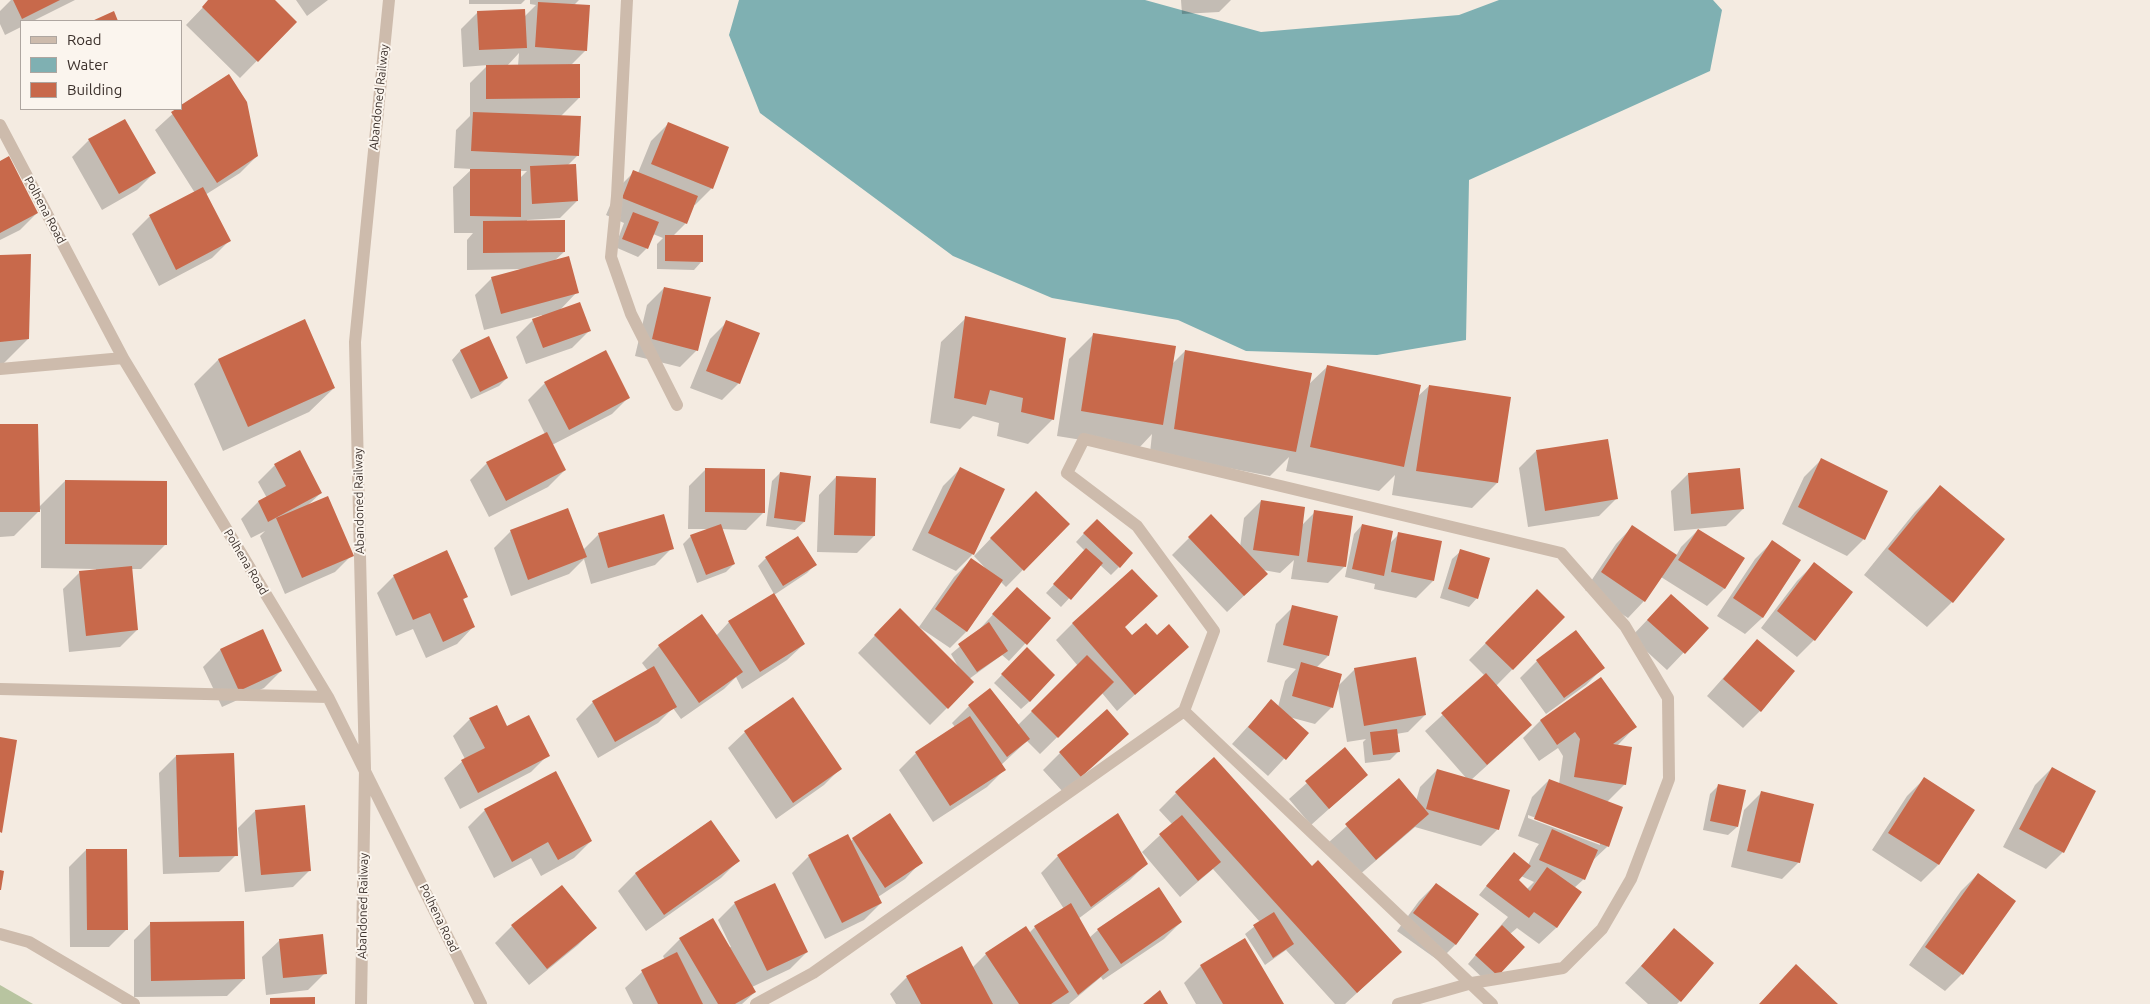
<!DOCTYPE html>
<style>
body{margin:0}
#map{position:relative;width:2150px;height:1004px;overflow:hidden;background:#f4ebe1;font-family:Ubuntu,sans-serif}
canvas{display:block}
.legend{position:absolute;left:20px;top:20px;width:162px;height:90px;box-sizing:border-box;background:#fbf5ee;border:1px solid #aea6a0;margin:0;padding:6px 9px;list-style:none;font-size:15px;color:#3b302b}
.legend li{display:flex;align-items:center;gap:10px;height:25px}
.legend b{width:25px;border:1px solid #aea6a0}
</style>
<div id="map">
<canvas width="2150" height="1004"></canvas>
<ul class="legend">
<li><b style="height:6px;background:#cdbbac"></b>Road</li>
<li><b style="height:14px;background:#7fb0b2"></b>Water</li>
<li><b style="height:14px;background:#c8694b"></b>Building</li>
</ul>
</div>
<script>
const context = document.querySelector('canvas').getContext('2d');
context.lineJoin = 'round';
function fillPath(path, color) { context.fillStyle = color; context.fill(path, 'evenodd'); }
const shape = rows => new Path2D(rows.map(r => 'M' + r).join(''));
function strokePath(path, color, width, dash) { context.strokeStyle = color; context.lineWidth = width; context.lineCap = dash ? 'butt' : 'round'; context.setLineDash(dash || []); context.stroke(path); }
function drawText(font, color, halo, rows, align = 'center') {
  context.font = font + ' Ubuntu,sans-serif'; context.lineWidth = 4; context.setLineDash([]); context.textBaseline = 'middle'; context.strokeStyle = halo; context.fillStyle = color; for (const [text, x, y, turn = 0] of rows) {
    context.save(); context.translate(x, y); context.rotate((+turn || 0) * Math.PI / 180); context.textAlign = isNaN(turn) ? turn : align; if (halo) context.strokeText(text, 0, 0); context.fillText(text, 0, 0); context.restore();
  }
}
fillPath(shape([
 [0,985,33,1004,0,1004]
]), '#b8c4a0');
fillPath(shape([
 [739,0,1145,0,1261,32,1459,15,1499,0,1713,0,1722,10,1710,71,1469,180,1466,340,1377,355,1246,351,1178,320,1052,298,953,256,760,113,729,35]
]), '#7fb0b2');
fillPath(shape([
 [11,0,75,0,33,21,21,21,21,27,5,35,0,24,0,11],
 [210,0,273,0,295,22,240,78,186,25],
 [296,0,328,0,307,16],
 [469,0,525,0,521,4,469,4],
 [530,0,579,0,574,5,586,50,571,65,579,98,561,116,578,155,568,165,577,201,560,218,527,220,527,222,564,252,554,261,577,292,559,311,589,331,572,348,526,364,516,337,533,320,542,317,542,315,484,330,475,295,492,278,522,269,467,270,467,240,473,233,454,233,453,187,472,169,454,168,456,130,470,116,470,83,488,65,463,67,461,29,478,12,524,17,536,5,530,4],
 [519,53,518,66,507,66],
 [520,171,527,171,520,178],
 [1181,0,1231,0,1219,12,1182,14],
 [178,109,257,156,240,173,205,195,229,241,212,258,159,286,132,234,149,217,195,193,155,130],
 [668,124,712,188,695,205,693,204,686,223,673,236,702,261,694,270,657,269,657,244,663,238,653,234,647,248,638,257,615,247,624,223,606,215,617,189,634,172,638,173,651,141],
 [89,140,154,173,137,190,102,210,72,157],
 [0,162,37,213,20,230,0,240],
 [0,256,28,339,3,364,0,364],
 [664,288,697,350,680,367,635,356,647,305],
 [966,318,1053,419,1028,444,997,436,999,423,973,416,960,429,930,423,941,342],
 [304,321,334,388,309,412,223,451,194,384,218,360],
 [727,322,739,383,722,400,690,388,710,339],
 [1094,334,1172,364,1185,351,1308,385,1328,366,1417,397,1429,386,1509,398,1497,483,1472,508,1392,495,1395,475,1379,491,1286,471,1289,457,1270,476,1150,453,1152,434,1138,449,1057,436,1069,359],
 [488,338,507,378,499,386,471,399,452,360,460,351],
 [605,352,629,397,612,414,552,445,565,470,548,487,489,517,470,480,487,463,545,434,528,400,545,383],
 [0,425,38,508,65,481,166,544,141,569,131,569,137,630,120,647,69,652,63,589,80,572,96,571,96,569,41,568,41,509,14,536,0,537],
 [1536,451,1616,499,1599,516,1528,527,1519,468],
 [1821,460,1864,539,1847,556,1782,524,1804,477],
 [275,465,321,493,308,505,352,555,335,572,285,594,260,536,265,531,251,538,241,519,258,502,267,498,258,482],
 [706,469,763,513,746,530,721,529,734,564,726,572,697,583,683,544,691,536,709,529,688,529,689,486],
 [960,469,973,554,956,571,912,550,943,486],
 [780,473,804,522,795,530,766,526,772,481],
 [1688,474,1743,509,1726,526,1674,531,1671,491],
 [836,477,874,536,857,553,817,552,819,495],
 [1940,487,1952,602,1927,627,1864,575,1915,512],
 [1261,501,1302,525,1315,512,1345,566,1328,583,1291,579,1294,560,1280,573,1263,570,1249,591,1227,612,1172,555,1211,516,1240,547,1244,518],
 [1019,509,1068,524,1006,587,1001,582,967,631,950,648,919,627,954,577,971,560,988,571,974,556],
 [1362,525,1390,543,1399,534,1433,581,1416,598,1374,589,1375,584,1345,577,1354,534],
 [1632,527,1676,556,1681,547,1698,530,1743,559,1724,589,1707,606,1661,577,1644,601,1628,618,1585,590,1616,544],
 [1088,529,1119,567,1111,575,1100,565,1061,607,1046,593,1085,551,1076,542],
 [511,531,583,550,599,534,672,548,655,565,591,584,584,559,569,574,511,596,494,548],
 [1772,542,1799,560,1762,618,1745,634,1717,616,1755,559],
 [1461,551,1477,598,1469,607,1440,598,1452,559],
 [766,558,815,565,807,573,774,595,804,644,787,660,742,689,736,677,724,689,681,719,673,708,658,723,598,758,576,719,593,702,648,671,642,663,659,646,716,636,729,622,774,594,758,566],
 [1814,564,1814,640,1797,657,1761,628,1797,581],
 [394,576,467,596,462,601,474,626,457,644,426,658,413,629,396,636,377,593],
 [1017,588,1049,618,1009,661,1002,655,969,679,973,682,930,725,858,653,883,627,960,670,951,654,977,632],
 [1537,591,1564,617,1496,686,1513,742,1471,780,1498,829,1481,846,1415,827,1358,876,1329,842,1399,780,1416,801,1420,787,1437,770,1467,779,1425,731,1485,676,1469,660],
 [1671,595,1707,628,1667,670,1631,637],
 [1293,607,1328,656,1316,668,1338,686,1355,669,1425,715,1408,732,1396,734,1398,752,1390,760,1365,763,1363,742,1366,739,1347,742,1338,687,1332,707,1315,724,1289,717,1308,733,1268,776,1232,744,1271,701,1278,707,1285,681,1296,669,1267,662,1276,624],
 [1073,623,1124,628,1132,637,1157,636,1187,647,1117,711,1102,693,1040,754,1027,741,1001,765,1004,770,987,787,933,822,899,770,916,753,955,727,952,723,969,706,1018,725,1078,666,1056,640],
 [262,631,281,671,264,688,222,707,203,667,220,650],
 [1757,640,1760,711,1743,728,1707,696],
 [1027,649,1030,701,1021,709,994,683],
 [1537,661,1603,668,1586,685,1546,714,1520,678],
 [1601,678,1635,727,1617,746,1625,784,1607,802,1608,846,1590,863,1584,879,1574,888,1580,892,1556,928,1539,944,1517,928,1510,934,1523,947,1489,984,1468,964,1508,917,1479,895,1506,862,1528,865,1536,848,1539,844,1518,836,1532,797,1549,780,1559,784,1563,756,1558,748,1539,761,1523,738,1540,721],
 [1528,815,1600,842,1600,845,1528,818],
 [1521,876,1534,882,1527,889,1517,881],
 [470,719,507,728,548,755,531,772,460,809,444,778,465,759,453,736],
 [745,732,841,768,824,785,776,819,728,748],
 [1127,734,1064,793,1043,770,1060,753],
 [1345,749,1367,775,1311,825,1289,799],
 [176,756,236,855,219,872,163,874,159,773],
 [2052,768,2095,791,2063,852,2046,869,2003,847,2035,785],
 [1924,779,1938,865,1921,882,1872,850,1907,796],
 [1718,786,1737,827,1728,835,1703,830,1710,794],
 [1176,793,1383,969,1345,1004,1335,1004,1286,950,1265,965,1245,934,1260,922,1213,869,1180,897,1142,852,1172,824,1159,810],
 [1761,793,1799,862,1782,879,1731,867,1744,810],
 [485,810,591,841,574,858,541,876,531,858,494,878,468,827],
 [255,811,310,870,293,887,245,892,238,828],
 [710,821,738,861,721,878,646,931,618,891,635,874],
 [853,839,921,862,905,879,878,897,881,903,864,920,825,939,792,873,809,856,850,842],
 [86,850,126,930,109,947,70,947,69,867],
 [1058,856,1147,863,1130,880,1078,919,1089,938,1098,930,1159,889,1181,922,1164,939,1103,980,1101,977,1069,1004,896,1004,890,994,907,977,972,968,986,954,1029,933,1035,927,1064,909,1041,873],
 [1978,874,2015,901,1962,974,1945,991,1909,965,1961,891],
 [1436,884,1456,944,1439,961,1397,931,1419,901],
 [735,903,807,952,790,969,752,987,755,992,742,1004,633,1004,625,988,642,972,665,960,663,956,680,939,731,947,718,920],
 [151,923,244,979,227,996,134,997,134,940],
 [512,926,595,928,578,945,529,985,495,943],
 [1674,930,1680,1001,1677,1004,1648,1004,1625,983],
 [280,940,325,973,308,990,266,995,262,957],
 [1201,966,1283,1004,1196,1004,1184,983]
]), '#0003');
fillPath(shape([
 [13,0,60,0,22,19],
 [208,0,275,0,297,22,258,62,202,7],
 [538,2,590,5,587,51,535,47],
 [525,9,527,48,479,50,477,11],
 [114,11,118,21,92,21],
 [580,64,580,98,486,99,486,65],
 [229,74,247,102,258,156,217,183,171,112,176,109,181,109,181,105],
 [473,112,581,116,579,156,471,151],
 [125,119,156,173,119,194,88,139],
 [668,122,729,147,713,189,651,164],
 [9,156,38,213,0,233,0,161],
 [576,164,578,201,532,204,530,166],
 [470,169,521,169,521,217,470,216],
 [633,170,698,196,687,224,622,198],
 [203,187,231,241,176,270,149,215],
 [633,212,659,222,648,249,622,239],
 [565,220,565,252,483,253,483,221],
 [665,235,703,235,703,262,665,261],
 [31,254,29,339,0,342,0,255],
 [569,256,579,293,501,314,491,277],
 [664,287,711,297,698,351,652,339],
 [580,302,591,331,543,348,532,319],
 [965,316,1066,338,1054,420,1021,412,1023,398,990,390,986,405,954,398],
 [305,319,335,388,248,427,218,359],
 [726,320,760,333,740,384,706,371],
 [1093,333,1176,346,1163,425,1081,411],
 [489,336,508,378,480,392,460,350],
 [606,350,630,398,569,430,544,382],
 [1185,350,1312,373,1296,452,1174,429],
 [1327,365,1421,385,1404,467,1310,447],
 [1429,385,1511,397,1498,483,1416,471],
 [0,424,38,424,40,512,0,512],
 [547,432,566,470,506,501,486,462],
 [1608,439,1618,499,1545,511,1536,450],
 [300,450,322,493,268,522,258,501,286,486,274,464],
 [1821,458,1888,491,1865,540,1798,507],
 [960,467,1005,489,974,555,928,533],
 [705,468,765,469,765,513,705,512],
 [1740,468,1744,509,1691,514,1688,473],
 [780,472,811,476,805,522,774,518],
 [836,476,876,478,875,536,834,535],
 [65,480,167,481,167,545,65,544],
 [1940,485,2005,539,1953,603,1888,549],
 [1036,491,1070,524,1024,571,990,538],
 [328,496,354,556,302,578,276,518],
 [1261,500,1305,507,1299,556,1253,550],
 [568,508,587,557,528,580,510,530],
 [1314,510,1353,516,1346,567,1307,562],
 [664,514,674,549,608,568,598,533],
 [1211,514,1268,574,1244,596,1188,537],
 [1097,519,1133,553,1120,568,1083,533],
 [721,524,735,564,706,575,690,535],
 [1362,524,1393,531,1384,576,1352,569],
 [1632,525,1677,555,1645,602,1601,572],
 [1698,529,1745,558,1725,589,1678,560],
 [1398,532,1442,541,1434,581,1391,572],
 [798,536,817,565,783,586,765,557],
 [1772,540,1801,560,1763,618,1733,598],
 [1086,548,1103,563,1071,600,1053,584],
 [1460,549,1490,558,1478,599,1448,589],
 [447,550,468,597,463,599,475,627,443,642,430,613,413,620,393,575],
 [971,558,1003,580,967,632,935,609],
 [1814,562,1853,592,1815,641,1777,611],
 [132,566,138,630,86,636,79,571],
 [1132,569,1158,596,1125,627,1132,635,1146,623,1157,635,1169,624,1189,647,1135,695,1072,623],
 [1017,587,1051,618,1027,645,992,614],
 [1537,589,1565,617,1513,670,1485,643],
 [774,593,805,644,760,672,728,621],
 [1671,594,1709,628,1685,654,1647,620],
 [1292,605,1338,616,1329,656,1283,645],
 [900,608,974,682,948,709,874,635],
 [702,614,743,672,699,703,658,645],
 [989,622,1008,651,977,672,958,644],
 [263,629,282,671,239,691,220,649],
 [1576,630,1605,668,1564,698,1536,660],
 [1757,639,1795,671,1761,712,1723,679],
 [1027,647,1055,675,1030,702,1001,674],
 [1087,655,1114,682,1058,738,1031,711],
 [1416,657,1426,715,1364,726,1354,668],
 [1301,662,1342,674,1333,708,1292,696],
 [654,666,677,707,615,742,592,701],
 [1486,673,1532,725,1487,765,1441,713],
 [1601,677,1637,727,1613,744,1632,747,1626,785,1574,777,1580,739,1575,732,1557,745,1540,720],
 [990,688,1030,739,1007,757,968,705],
 [793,697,842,769,793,803,744,731],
 [1271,699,1309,733,1286,760,1248,727],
 [497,705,507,726,529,715,550,756,478,793,461,760,485,748,469,718],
 [1107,709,1129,734,1081,777,1059,752],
 [970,716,1006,770,950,806,915,752],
 [1397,729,1400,752,1373,755,1370,732],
 [0,737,17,740,2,833,0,832],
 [1345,747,1368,775,1329,809,1305,781],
 [234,753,238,856,179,857,176,755],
 [1214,757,1312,866,1318,860,1402,952,1357,993,1175,792],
 [2052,767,2096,791,2064,853,2019,829],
 [1437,769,1510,790,1499,830,1426,809],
 [556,771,592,841,558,860,548,842,512,862,484,809],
 [1924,777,1975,810,1939,865,1888,833],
 [1399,778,1429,814,1376,860,1345,824],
 [1549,779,1623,807,1609,847,1534,819],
 [1718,784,1746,790,1738,827,1710,821],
 [1761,791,1814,804,1800,863,1747,851],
 [305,805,311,871,261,875,255,810],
 [890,813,923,863,885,888,852,838],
 [1118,813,1148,864,1091,907,1057,855],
 [1182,815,1221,862,1198,881,1159,834],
 [711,820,740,861,664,915,635,873],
 [1552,829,1598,850,1585,880,1539,860],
 [848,834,882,903,842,923,808,855],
 [86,849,127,849,128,930,87,930],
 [1514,852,1531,866,1519,880,1530,891,1547,867,1582,892,1557,928,1534,912,1529,918,1486,886],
 [0,870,4,871,1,890,0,890],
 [1978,873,2016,901,1963,975,1925,947],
 [775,883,808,952,767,971,734,902],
 [1436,883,1479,914,1456,945,1413,913],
 [562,885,597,928,547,969,511,925],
 [1159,887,1182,922,1121,964,1097,929],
 [1071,903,1109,970,1078,995,1034,926],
 [1274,912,1294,944,1273,958,1253,925],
 [713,918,756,992,735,1004,718,1004,679,938],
 [244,921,245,979,151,981,150,922],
 [1502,925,1525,947,1498,976,1475,955],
 [1026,926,1069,992,1051,1004,1019,1004,985,953],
 [1674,928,1714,963,1681,1002,1641,966],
 [323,934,327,974,283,978,279,939],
 [1245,938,1284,1004,1223,1004,1200,965],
 [962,946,993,1004,921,1004,906,976],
 [677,952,703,1004,658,1004,641,970],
 [1796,964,1838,1004,1759,1004],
 [1160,990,1168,1004,1143,1004],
 [315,997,315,1004,270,1004,270,998]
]), '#c8694b');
strokePath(shape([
 [627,0,617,196,611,257,631,314,677,405],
 [0,125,123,358,328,697,481,1004],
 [0,369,123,358],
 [0,689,328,697],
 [1184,711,1492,1004],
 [0,934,29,942,134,1004],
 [361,1004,365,769,355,342,389,0],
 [756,1004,813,973,1184,711,1214,631,1137,526,1067,473,1084,439,1561,553,1625,626,1668,698,1669,779,1631,879,1602,929,1563,968,1472,983,1398,1004]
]), '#cdbbac', 12);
drawText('12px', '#3b302b', '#fbf5ee', [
 ["Abandoned Railway",379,97,-84],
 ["Polhena Road",45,210,62],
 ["Abandoned Railway",359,501,-91],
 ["Polhena Road",246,562,59],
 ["Abandoned Railway",363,906,-89],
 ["Polhena Road",439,918,64]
]);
</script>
